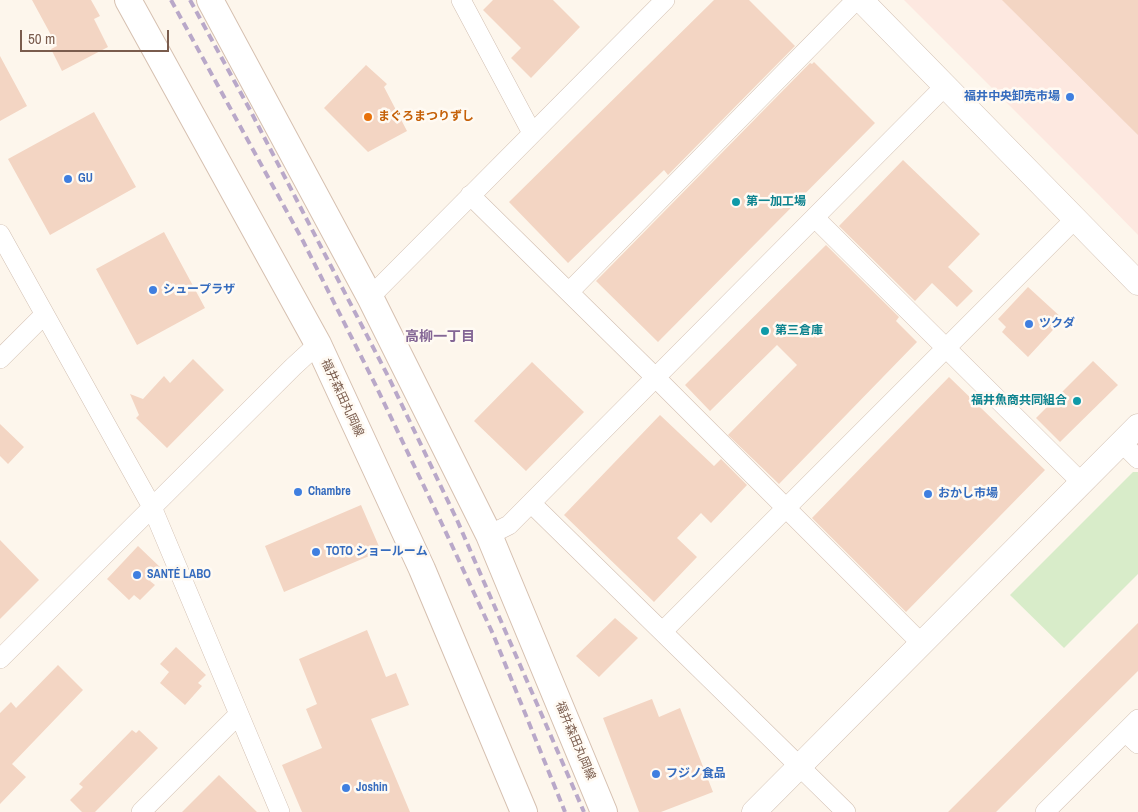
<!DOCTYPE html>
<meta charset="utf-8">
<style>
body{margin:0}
#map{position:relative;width:1138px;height:812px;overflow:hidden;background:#fdf6ec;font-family:"Archivo Narrow",sans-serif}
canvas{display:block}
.scale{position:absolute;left:20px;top:30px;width:149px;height:22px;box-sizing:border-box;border:2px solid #7a5c4d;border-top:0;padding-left:6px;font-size:15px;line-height:18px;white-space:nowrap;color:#7a5c4d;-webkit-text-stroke:4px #fffaf3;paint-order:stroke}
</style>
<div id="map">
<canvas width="1138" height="812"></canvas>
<div class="scale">50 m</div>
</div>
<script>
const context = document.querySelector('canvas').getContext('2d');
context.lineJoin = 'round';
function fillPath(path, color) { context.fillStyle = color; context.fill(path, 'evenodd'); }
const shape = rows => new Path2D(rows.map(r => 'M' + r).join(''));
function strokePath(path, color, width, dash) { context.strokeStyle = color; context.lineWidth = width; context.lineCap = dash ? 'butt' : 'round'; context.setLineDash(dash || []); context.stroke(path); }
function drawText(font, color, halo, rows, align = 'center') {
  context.font = font + ' "Archivo Narrow","Noto Sans JP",sans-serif'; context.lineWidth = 5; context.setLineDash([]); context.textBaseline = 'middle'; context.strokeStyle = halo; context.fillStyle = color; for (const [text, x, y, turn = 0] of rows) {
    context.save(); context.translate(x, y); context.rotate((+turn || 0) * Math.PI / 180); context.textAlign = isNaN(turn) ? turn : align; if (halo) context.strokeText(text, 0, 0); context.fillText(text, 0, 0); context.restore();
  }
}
fillPath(shape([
 [904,0,1138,0,1138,235,1099,195]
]), '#fde8e0');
fillPath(shape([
 [1133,472,1138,472,1138,574,1064,648,1010,595]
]), '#d8ecc9');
fillPath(shape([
 [32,0,91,0,100,16,94,19,108,47,62,71,51,49,57,46],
 [493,0,553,0,580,27,531,78,511,58,521,48,483,10],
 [714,0,749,0,795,46,668,175,664,170,568,263,509,202],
 [1002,0,1138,0,1138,135],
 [0,56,27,106,0,121],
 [814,62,875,123,658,342,596,281,810,63,812,64],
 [366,65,387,84,384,87,407,131,368,152,324,108],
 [94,112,136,187,50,235,8,159],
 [903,160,980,234,948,267,973,291,957,307,932,283,915,301,839,226],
 [164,232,205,308,137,345,96,269],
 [826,245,899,317,896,321,917,342,779,484,728,435,797,365,777,345,710,411,685,385],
 [1028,287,1063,319,1028,357,1002,332,1006,327,998,319],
 [193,359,224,390,167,448,136,418,139,415,130,394,143,399,164,376,170,383],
 [1093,361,1118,385,1060,442,1036,418],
 [532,362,584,412,526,471,474,421],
 [949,377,1045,470,906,612,812,518],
 [660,415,714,466,721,459,747,485,711,523,701,513,677,538,697,557,654,602,564,515],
 [0,424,24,447,8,464,0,456],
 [361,505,381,551,284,592,265,546],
 [0,540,39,580,0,619],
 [138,546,162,569,150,581,155,585,140,600,134,595,129,600,107,579],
 [615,618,638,638,599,677,576,656],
 [1138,623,1138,671,996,812,948,812],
 [367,630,386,677,396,673,409,705,371,719,410,812,302,812,282,765,322,748,306,709,317,704,299,659],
 [176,647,206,675,198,683,202,686,185,705,160,683,169,672,160,664],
 [58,665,83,690,12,764,26,777,0,804,0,713,11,702,16,708],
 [652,699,659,717,680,708,713,792,661,812,639,812,603,718],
 [132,730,136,733,139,730,158,748,95,812,82,812,70,800,83,787,79,784],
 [219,775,257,812,182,812]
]), '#f3d5c3');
const minor = shape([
 [461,0,532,133],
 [470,195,656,378,921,643],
 [815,218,1082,483],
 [0,234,152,507,280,812],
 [569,292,856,0],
 [370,297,665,0],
 [0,359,44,315],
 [1121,442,1138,459],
 [531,503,846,812],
 [489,535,509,525,945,86],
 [663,631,1076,218],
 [0,659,293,367,318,344],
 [1125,732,1138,744],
 [141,812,238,715],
 [1045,812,1138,719]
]);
const tertiary = shape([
 [861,0,1138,283],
 [754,812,1138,426]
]);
const secondary = shape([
 [128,0,318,344,422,569,524,812],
 [210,0,370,297,489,535,604,812]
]);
strokePath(minor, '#d1beb0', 20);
strokePath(tertiary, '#d1beb0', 25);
strokePath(secondary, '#d6c0b0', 28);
strokePath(minor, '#fff', 19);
strokePath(tertiary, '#fff', 24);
strokePath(secondary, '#fff', 26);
strokePath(shape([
 [171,0,303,241,375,384,442,524,493,634,565,812],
 [190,0,249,108,389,378,457,520,584,812]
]), '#b9a8c9', 4, [8, 5]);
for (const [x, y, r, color] of [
 [1070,97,5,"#3f7fe0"],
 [368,117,5,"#e8710a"],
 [68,179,5,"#3f7fe0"],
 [736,202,5,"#0f9aa8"],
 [153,290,5,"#3f7fe0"],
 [1029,324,5,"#3f7fe0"],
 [765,331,5,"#0f9aa8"],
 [1077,401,5,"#0f9aa8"],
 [298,492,5,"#3f7fe0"],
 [928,494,5,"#3f7fe0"],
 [316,552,5,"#3f7fe0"],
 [137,575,5,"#3f7fe0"],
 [656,774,5,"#3f7fe0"],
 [346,788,5,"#3f7fe0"]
]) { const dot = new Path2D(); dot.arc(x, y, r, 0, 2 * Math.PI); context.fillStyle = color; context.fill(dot); strokePath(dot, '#fffaf3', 2); }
drawText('bold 12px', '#366cbe', '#fffaf3', [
 ["福井中央卸売市場",1060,97,"right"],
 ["GU",78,179],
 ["シュープラザ",163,290],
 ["ツクダ",1039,324],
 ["Chambre",308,492],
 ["おかし市場",938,494],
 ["TOTO ショールーム",326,552],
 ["SANTÉ LABO",147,575],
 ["フジノ食品",666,774],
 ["Joshin",356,788]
], 'left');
drawText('bold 12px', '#c56008', '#fffaf3', [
 ["まぐろまつりずし",378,117]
], 'left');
drawText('bold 12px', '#0d838f', '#fffaf3', [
 ["第一加工場",746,202],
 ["第三倉庫",775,331],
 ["福井魚商共同組合",1067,401,"right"]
], 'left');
drawText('12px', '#7a5c4d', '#fffaf3', [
 ["福井森田丸岡線",342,398,65],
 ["福井森田丸岡線",575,741,67]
]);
drawText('bold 14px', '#846695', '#fffaf3', [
 ["高柳一丁目",440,337]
]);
</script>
